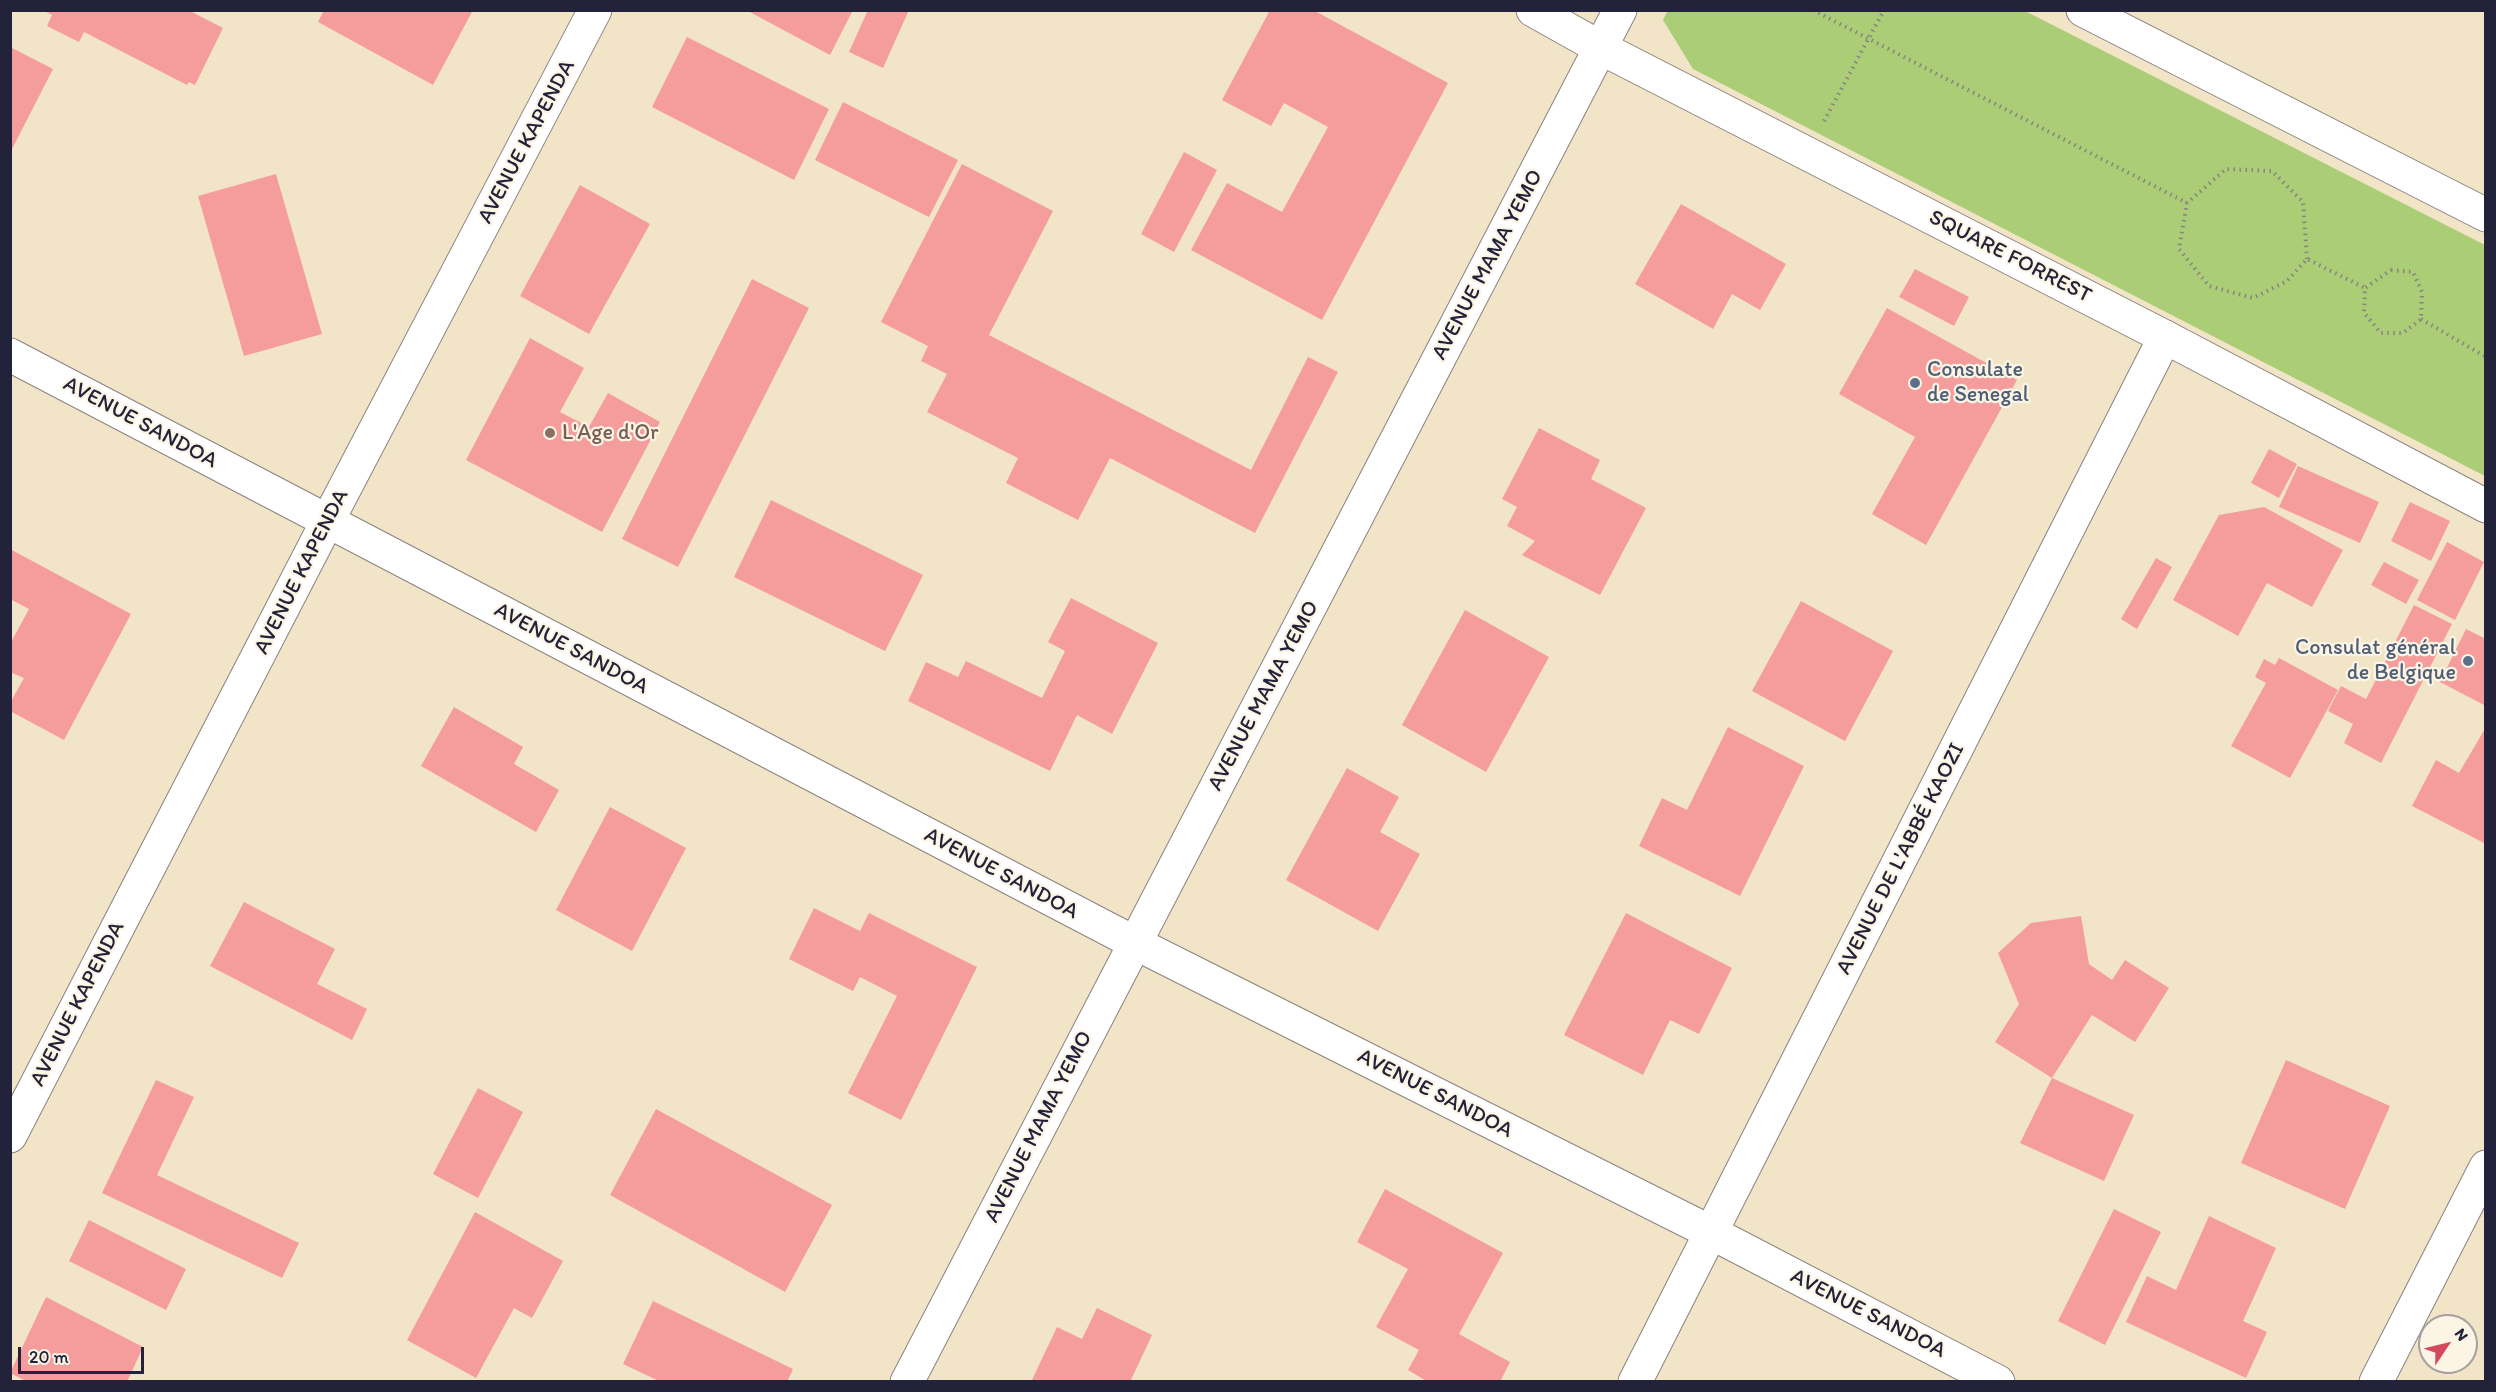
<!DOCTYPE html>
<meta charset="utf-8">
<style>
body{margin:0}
#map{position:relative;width:2496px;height:1392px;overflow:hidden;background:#f2e4c7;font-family:Itim,sans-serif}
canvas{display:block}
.frame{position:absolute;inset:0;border:12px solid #22223b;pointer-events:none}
.north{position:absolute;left:2418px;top:1314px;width:60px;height:60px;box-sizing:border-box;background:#fcf5e5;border:2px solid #a5a1a1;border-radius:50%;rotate:55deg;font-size:16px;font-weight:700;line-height:24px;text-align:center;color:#22223b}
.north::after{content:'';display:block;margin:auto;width:21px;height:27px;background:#d1495b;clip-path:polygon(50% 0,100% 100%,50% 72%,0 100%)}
.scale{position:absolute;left:18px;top:1347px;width:126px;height:27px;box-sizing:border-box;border:3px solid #22223b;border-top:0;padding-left:8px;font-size:18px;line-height:21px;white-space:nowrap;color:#22223b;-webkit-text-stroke:4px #fcf5e5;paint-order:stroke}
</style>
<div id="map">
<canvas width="2496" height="1392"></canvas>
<div class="frame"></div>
<div class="north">N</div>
<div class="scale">20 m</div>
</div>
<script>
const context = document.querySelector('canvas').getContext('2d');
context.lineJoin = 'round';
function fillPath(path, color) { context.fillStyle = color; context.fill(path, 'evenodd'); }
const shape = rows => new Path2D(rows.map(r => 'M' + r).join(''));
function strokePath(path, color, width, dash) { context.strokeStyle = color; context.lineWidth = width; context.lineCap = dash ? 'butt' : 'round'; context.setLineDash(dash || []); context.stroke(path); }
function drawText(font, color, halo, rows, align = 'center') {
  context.font = font + ' Itim,sans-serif'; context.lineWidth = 4.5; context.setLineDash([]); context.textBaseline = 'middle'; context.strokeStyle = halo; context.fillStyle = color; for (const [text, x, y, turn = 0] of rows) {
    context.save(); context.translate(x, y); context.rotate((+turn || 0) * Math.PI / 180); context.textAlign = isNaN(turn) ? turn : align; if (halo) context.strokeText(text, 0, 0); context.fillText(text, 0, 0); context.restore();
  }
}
fillPath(shape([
 [1668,10,2025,11,2485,245,2485,476,1693,69,1663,20]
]), '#aacd75');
fillPath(shape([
 [42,10,188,10,223,28,195,85,189,82,187,85,84,32,79,42,47,26,52,15],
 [324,10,473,10,433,85,318,22],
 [746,10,853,10,830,55],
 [868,10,909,10,883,68,849,52],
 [1270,10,1313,10,1448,83,1322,320,1191,250,1227,183,1282,212,1328,127,1284,103,1271,126,1222,100],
 [687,37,829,109,794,180,652,107],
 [10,47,53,69,10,153],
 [843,102,958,160,929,217,815,160],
 [1184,152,1217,170,1174,252,1141,234],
 [962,164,1053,211,989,335,1251,470,1308,357,1338,372,1255,533,1110,458,1078,520,1006,483,1018,458,927,412,947,374,921,361,928,346,881,322],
 [276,174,322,334,244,356,198,196],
 [580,185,650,224,589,334,520,296],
 [1681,204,1786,264,1760,310,1732,294,1713,329,1635,284],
 [1915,269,1969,297,1954,326,1899,297],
 [752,279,809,308,678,567,622,539],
 [1887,308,2017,380,1926,545,1872,514,1915,437,1839,394],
 [530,338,584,368,560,412,589,427,608,393,660,422,602,532,466,460],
 [1539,428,1600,460,1591,479,1646,508,1600,595,1522,555,1535,541,1507,526,1517,507,1502,499],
 [2269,449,2297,464,2279,498,2251,483],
 [2298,466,2379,502,2360,543,2279,507],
 [771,500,923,575,885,651,734,577],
 [2410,502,2450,521,2431,561,2391,541],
 [2264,507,2343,550,2312,607,2267,583,2238,636,2173,600,2219,515],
 [2447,542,2484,562,2455,620,2417,600],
 [10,549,131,614,64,740,10,711,10,703,24,678,10,672,10,644,29,609,10,599],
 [2156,558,2172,567,2137,629,2121,619],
 [2384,562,2419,580,2406,604,2371,585],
 [1071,598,1158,643,1112,734,1077,715,1050,771,908,701,926,662,958,677,966,661,1042,698,1065,651,1048,642],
 [1801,601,1893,651,1845,741,1752,691],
 [2414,605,2452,624,2381,763,2344,743,2353,724,2328,711,2341,686,2366,699],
 [1465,610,1549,657,1486,772,1402,725],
 [2466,629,2486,639,2486,706,2440,682],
 [2279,658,2338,690,2290,778,2231,746,2266,683,2255,677,2264,659,2275,665],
 [454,707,523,747,514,764,559,790,536,832,421,766],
 [1728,727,1804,766,1740,896,1639,846,1662,798,1687,810],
 [2486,727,2486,844,2412,806,2436,760,2459,773],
 [1347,768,1399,797,1380,832,1420,854,1378,931,1286,880],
 [610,807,686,848,632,951,556,910],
 [244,902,335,949,317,984,367,1009,352,1040,210,966],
 [814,908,860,931,869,913,977,967,901,1120,848,1093,897,996,860,977,853,991,789,959],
 [1626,913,1732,968,1699,1034,1670,1020,1643,1075,1564,1035],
 [2081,916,2089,964,2112,980,2125,960,2169,988,2135,1042,2092,1015,2052,1078,1995,1042,2019,1004,1998,953,2031,923],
 [2286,1060,2390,1106,2345,1209,2241,1163],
 [2052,1078,2134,1115,2104,1181,2020,1143],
 [156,1080,194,1097,157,1175,299,1243,282,1278,102,1193],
 [478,1088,523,1112,478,1198,433,1174],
 [656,1109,832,1205,785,1292,610,1195],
 [1385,1189,1503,1253,1459,1334,1510,1362,1500,1382,1428,1382,1408,1370,1419,1350,1376,1327,1408,1269,1357,1242],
 [2114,1209,2161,1232,2105,1345,2058,1321],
 [475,1212,563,1261,532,1318,514,1308,476,1378,407,1340],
 [2209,1216,2276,1248,2243,1321,2267,1332,2246,1378,2126,1322,2147,1276,2176,1290],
 [89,1220,186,1269,166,1310,69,1261],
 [46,1297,143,1347,127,1382,28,1382,10,1373],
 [653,1301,793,1369,787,1382,661,1382,623,1364],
 [1097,1308,1152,1335,1130,1382,1031,1382,1057,1327,1082,1339]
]), '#f59d9d');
const minor = shape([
 [10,1136,327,522,595,10],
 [907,1382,1620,10],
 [1635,1382,2165,337],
 [2376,1382,2486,1167]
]);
const tertiary = shape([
 [1533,10,1601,48,2165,337,2486,506],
 [2083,10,2486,215],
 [10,355,1135,943,1712,1233,1998,1382]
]);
strokePath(minor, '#8a8381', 35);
strokePath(tertiary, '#8a8381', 35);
strokePath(shape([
 [1813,10,2187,203],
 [1824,121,1884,10],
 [2307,259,2303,202,2272,171,2226,169,2187,203,2179,249,2209,286,2253,298,2287,281,2307,259,2365,288],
 [2391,270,2413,272,2422,292,2421,319,2403,333,2381,333,2364,313,2365,288,2391,270],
 [2421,319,2486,357]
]), '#8a8381', 4, [1.5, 4.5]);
strokePath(minor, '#fff', 33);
strokePath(tertiary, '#fff', 33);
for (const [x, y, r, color] of [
 [1915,383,6,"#5c6f8a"],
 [550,433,6,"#8d6e63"],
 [2468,661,6,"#5c6f8a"]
]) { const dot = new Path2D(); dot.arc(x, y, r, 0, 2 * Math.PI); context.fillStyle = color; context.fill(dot); strokePath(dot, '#fcf5e5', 2); }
drawText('22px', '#22223b', '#fcf5e5', [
 ["AVENUE KAPENDA",527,142,-62],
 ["SQUARE FORREST",2010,257,27],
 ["AVENUE MAMA YEMO",1488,265,-62],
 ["AVENUE SANDOA",140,423,28],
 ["AVENUE KAPENDA",302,572,-63],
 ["AVENUE SANDOA",571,649,28],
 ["AVENUE MAMA YEMO",1264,696,-62],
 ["AVENUE DE L'ABBÉ KAOZI",1901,859,-63],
 ["AVENUE SANDOA",1001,874,28],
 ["AVENUE KAPENDA",78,1004,-63],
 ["AVENUE SANDOA",1435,1094,27],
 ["AVENUE MAMA YEMO",1039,1127,-63],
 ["AVENUE SANDOA",1868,1314,27]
]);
drawText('22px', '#4e5e75', '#fcf5e5', [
 ["Consulate",1927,370],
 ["de Senegal",1927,395],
 ["Consulat général",2456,648,"right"],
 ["de Belgique",2456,673,"right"]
], 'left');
drawText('22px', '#785e54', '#fcf5e5', [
 ["L'Age d'Or",562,433]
], 'left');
</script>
